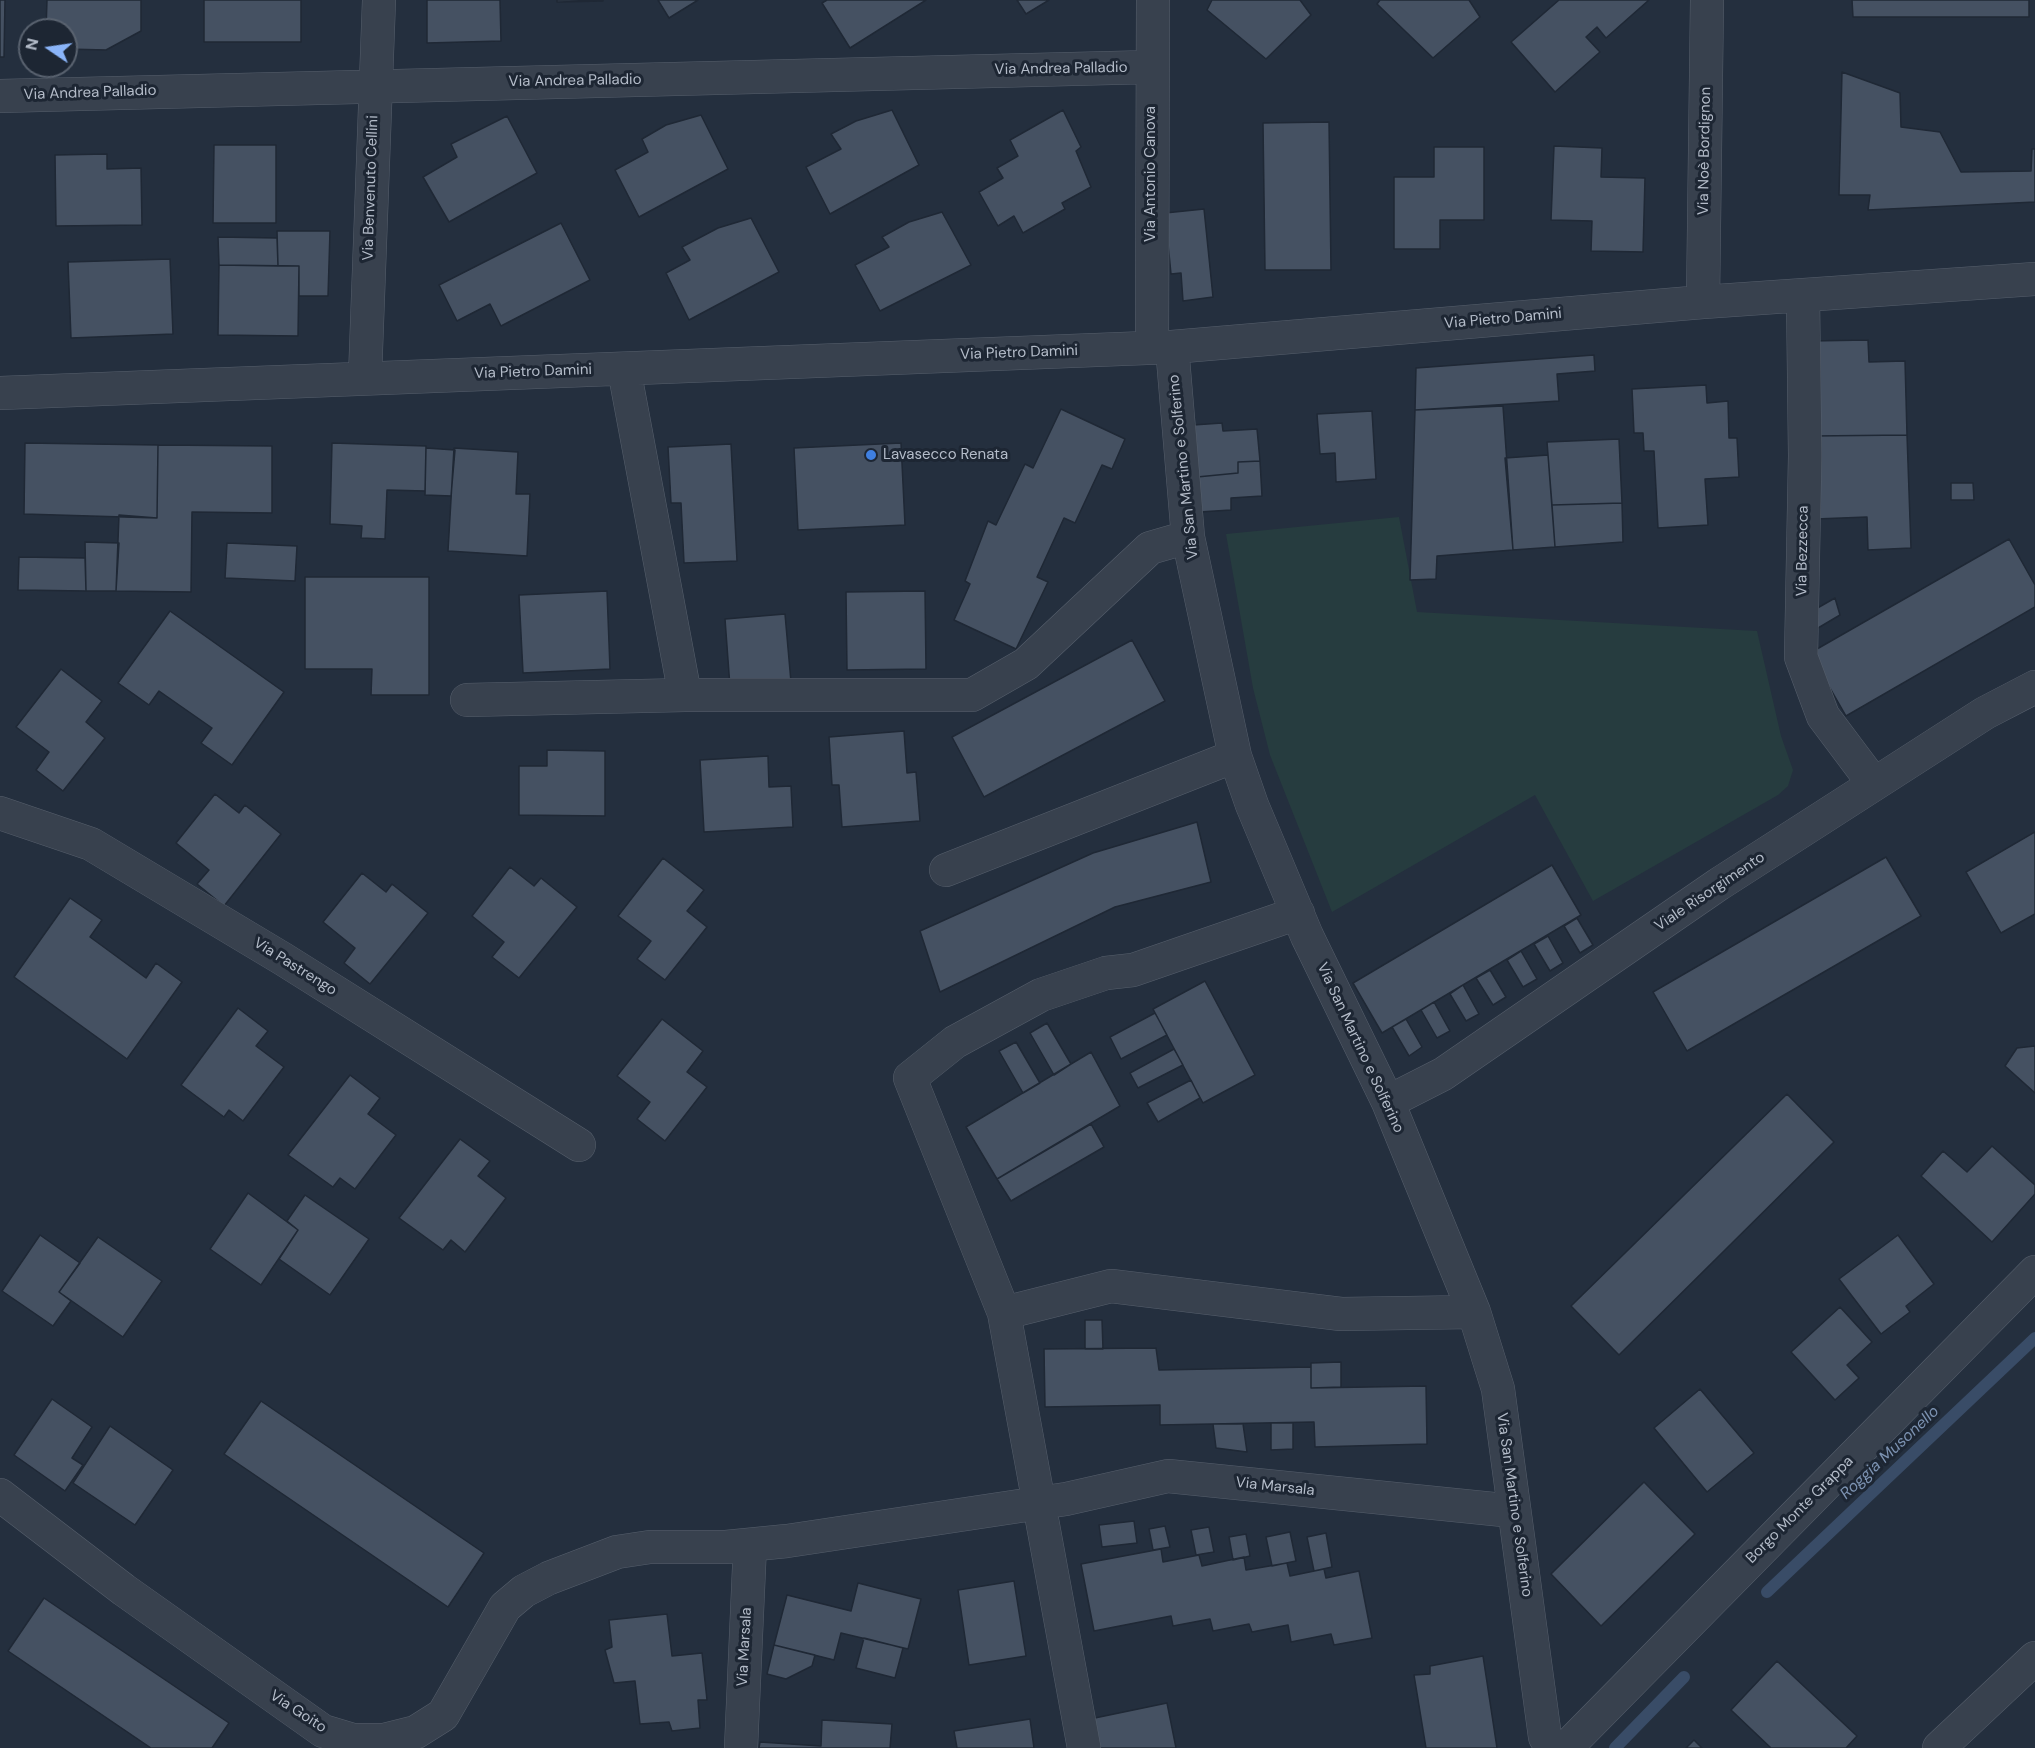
<!DOCTYPE html>
<meta charset="utf-8">
<style>
body{margin:0}
#map{position:relative;width:2035px;height:1748px;overflow:hidden;background:#242f3e;font-family:"DM Sans",sans-serif}
canvas{display:block}
.north{position:absolute;left:18px;top:18px;width:60px;height:60px;box-sizing:border-box;background:#1d2633;border:2px solid #59626f;border-radius:50%;rotate:283deg;font-size:16px;font-weight:700;line-height:24px;text-align:center;color:#b4bcc9}
.north::after{content:'';display:block;margin:auto;width:21px;height:27px;background:#8ab4f8;clip-path:polygon(50% 0,100% 100%,50% 72%,0 100%)}
</style>
<div id="map">
<canvas width="2035" height="1748"></canvas>
<div class="north">N</div>
</div>
<script>
const context = document.querySelector('canvas').getContext('2d');
context.lineJoin = 'round';
function fillPath(path, color) { context.fillStyle = color; context.fill(path, 'evenodd'); }
const shape = rows => new Path2D(rows.map(r => 'M' + r).join(''));
function strokePath(path, color, width, dash) { context.strokeStyle = color; context.lineWidth = width; context.lineCap = dash ? 'butt' : 'round'; context.setLineDash(dash || []); context.stroke(path); }
function drawText(font, color, halo, rows, align = 'center') {
  context.font = font + ' "DM Sans",sans-serif'; context.lineWidth = 6; context.setLineDash([]); context.textBaseline = 'middle'; context.strokeStyle = halo; context.fillStyle = color; for (const [text, x, y, turn = 0] of rows) {
    context.save(); context.translate(x, y); context.rotate((+turn || 0) * Math.PI / 180); context.textAlign = isNaN(turn) ? turn : align; if (halo) context.strokeText(text, 0, 0); context.fillText(text, 0, 0); context.restore();
  }
}
fillPath(shape([
 [1399,517,1417,612,1757,631,1781,736,1793,770,1788,786,1778,795,1593,901,1535,795,1332,912,1270,755,1253,688,1226,534]
]), '#263c3f');
strokePath(shape([
 [1767,1592,2035,1338],
 [1615,1748,1684,1677]
]), '#394c67', 12);
const building = shape([
 [0,0,5,0,4,57,0,57,0,0],
 [47,0,141,0,141,31,106,50,66,49,66,30,46,30,47,0],
 [204,0,301,0,301,42,204,42,204,0],
 [427,0,500,0,501,41,427,43,427,0],
 [557,0,603,0,603,1,557,2,557,0],
 [658,0,698,0,669,18,658,0],
 [827,0,926,0,850,48,822,3,827,0],
 [1017,0,1049,0,1026,14,1017,0],
 [1212,0,1300,0,1311,15,1266,59,1207,10,1212,0],
 [1380,0,1469,0,1480,17,1433,58,1377,4,1380,0],
 [1559,0,1649,0,1606,38,1597,27,1586,37,1600,52,1555,92,1511,42,1559,0],
 [1852,0,2029,0,2029,17,1853,17,1852,0],
 [1842,72,1900,93,1901,127,1940,132,1961,172,2031,171,2032,149,2035,149,2035,202,1868,210,1870,195,1839,195,1842,72],
 [892,110,919,165,830,214,806,167,841,149,831,134,856,121,892,110],
 [1063,110,1081,147,1076,151,1091,187,1062,203,1065,209,1023,233,1014,216,998,226,979,192,1003,178,997,168,1018,156,1010,140,1063,110],
 [701,115,728,169,639,217,615,170,648,152,642,139,666,125,701,115],
 [507,116,537,173,449,222,423,177,457,157,451,144,507,116],
 [1329,122,1331,270,1265,270,1263,123,1329,122],
 [214,145,276,145,276,223,213,223,214,145],
 [1554,146,1602,148,1601,177,1645,178,1643,252,1591,251,1592,221,1551,220,1554,146],
 [1434,147,1484,147,1484,220,1440,220,1440,249,1394,249,1394,177,1434,177,1434,147],
 [107,154,107,169,141,168,142,225,56,226,55,155,107,154],
 [1204,209,1213,297,1183,301,1181,273,1171,274,1165,213,1204,209],
 [942,212,971,265,880,311,855,265,889,247,882,237,909,222,942,212],
 [751,218,779,272,689,320,666,273,690,260,682,247,718,228,751,218],
 [561,223,590,280,501,326,490,304,457,321,439,285,561,223],
 [277,231,330,231,328,296,299,296,299,266,278,266,277,231],
 [218,237,277,238,278,266,219,265,218,237],
 [170,259,173,334,71,338,68,262,170,259],
 [219,265,299,266,298,336,218,335,219,265],
 [1868,340,1869,362,1905,361,1907,435,1813,436,1810,341,1868,340],
 [1594,355,1595,371,1557,374,1559,401,1415,410,1416,368,1594,355],
 [1706,385,1707,403,1728,401,1729,438,1737,438,1739,477,1705,479,1708,525,1658,528,1654,451,1644,451,1643,433,1634,433,1632,389,1706,385],
 [1503,406,1513,550,1437,556,1436,579,1410,580,1415,410,1503,406],
 [1061,409,1125,439,1112,469,1102,465,1075,523,1064,518,1037,577,1048,582,1016,649,954,620,970,584,965,581,988,521,996,525,1025,464,1033,468,1061,409],
 [1372,411,1376,479,1336,482,1335,453,1320,454,1317,414,1372,411],
 [1222,423,1223,431,1257,429,1260,461,1238,462,1238,473,1197,477,1193,425,1222,423],
 [1907,435,1911,548,1868,550,1867,517,1816,519,1813,436,1907,435],
 [1619,439,1622,503,1552,505,1547,442,1619,439],
 [25,443,158,445,157,518,24,514,25,443],
 [332,443,426,446,425,491,387,490,385,539,361,538,362,526,330,524,332,443],
 [901,443,905,525,798,530,794,448,901,443],
 [731,444,737,561,684,563,681,503,671,503,668,447,731,444],
 [158,445,272,446,272,513,192,512,191,592,116,591,119,515,157,518,158,445],
 [426,448,455,450,451,496,425,495,426,448],
 [454,448,518,452,516,494,530,494,527,556,448,551,454,448],
 [1548,455,1555,547,1513,550,1505,458,1548,455],
 [1260,461,1262,496,1231,498,1231,510,1199,512,1197,477,1238,473,1238,462,1260,461],
 [1951,483,1973,483,1974,500,1951,500,1951,483],
 [1622,503,1623,542,1555,547,1552,505,1622,503],
 [2009,539,2035,585,2035,607,1846,716,1810,653,2009,539],
 [85,542,119,543,116,591,86,591,85,542],
 [227,543,297,546,295,581,225,578,227,543],
 [19,557,85,558,86,591,18,590,19,557],
 [305,577,429,577,429,695,371,695,372,669,305,669,305,577],
 [607,591,610,669,523,673,519,595,607,591],
 [925,591,926,669,847,670,846,592,925,591],
 [1835,598,1840,615,1813,631,1814,610,1835,598],
 [170,611,284,692,232,765,201,743,212,728,159,691,149,705,118,683,170,611],
 [785,614,791,682,730,687,725,619,785,614],
 [1132,640,1165,701,984,797,952,737,1132,640],
 [61,669,102,701,86,722,105,738,63,791,36,770,49,752,16,727,61,669],
 [904,731,907,773,916,772,920,821,842,827,839,785,832,785,829,737,904,731],
 [547,750,605,751,605,816,519,815,519,766,547,766,547,750],
 [768,756,769,787,791,786,793,827,704,832,700,760,768,756],
 [215,794,239,813,245,805,281,834,224,906,197,884,209,870,176,843,215,794],
 [1197,822,1211,882,1115,907,940,992,920,931,1093,853,1197,822],
 [2035,832,2035,914,2001,933,1966,872,2035,832],
 [1886,857,1921,916,1687,1051,1653,992,1886,857],
 [663,858,704,890,687,911,707,927,665,980,637,959,651,941,618,916,663,858],
 [1552,865,1581,915,1382,1033,1353,983,1552,865],
 [510,867,534,886,541,878,577,907,519,978,492,957,504,942,472,916,510,867],
 [362,873,386,892,392,884,428,913,370,984,344,963,355,948,323,922,362,873],
 [70,898,102,920,90,937,146,978,156,963,182,982,127,1059,14,977,70,898],
 [1577,918,1593,945,1580,953,1564,926,1577,918],
 [1548,936,1563,963,1550,971,1534,944,1548,936],
 [1521,951,1537,979,1523,987,1507,960,1521,951],
 [1490,970,1506,997,1493,1005,1476,978,1490,970],
 [1205,981,1255,1075,1203,1103,1153,1009,1205,981],
 [1463,985,1479,1014,1466,1021,1450,994,1463,985],
 [1434,1002,1450,1031,1437,1038,1421,1010,1434,1002],
 [238,1008,268,1031,256,1046,284,1067,243,1121,229,1110,224,1117,181,1085,238,1008],
 [1155,1013,1167,1035,1121,1059,1110,1037,1155,1013],
 [662,1019,703,1051,687,1072,707,1087,665,1141,637,1119,650,1102,617,1076,662,1019],
 [1406,1019,1422,1047,1409,1056,1392,1027,1406,1019],
 [1047,1023,1071,1064,1054,1075,1030,1033,1047,1023],
 [1016,1042,1040,1083,1023,1093,999,1051,1016,1042],
 [2035,1046,2035,1093,2005,1066,2017,1048,2035,1046],
 [1174,1049,1183,1065,1138,1088,1130,1073,1174,1049],
 [1091,1052,1120,1106,997,1179,966,1127,1091,1052],
 [350,1075,380,1098,368,1114,396,1135,355,1189,340,1178,333,1187,288,1155,350,1075],
 [1191,1080,1200,1098,1158,1122,1147,1103,1191,1080],
 [1787,1094,1834,1142,1619,1355,1571,1306,1787,1094],
 [1091,1124,1104,1147,1011,1201,997,1179,1091,1124],
 [460,1139,490,1161,478,1176,506,1198,465,1252,451,1240,443,1250,399,1218,460,1139],
 [1992,1146,2035,1185,2035,1194,1992,1242,1921,1176,1943,1151,1967,1172,1992,1146],
 [248,1193,298,1230,261,1285,210,1249,248,1193],
 [305,1195,369,1239,330,1295,279,1259,298,1230,287,1221,305,1195],
 [40,1235,80,1263,59,1292,71,1301,53,1326,2,1291,40,1235],
 [1898,1235,1934,1284,1906,1306,1910,1312,1881,1334,1839,1279,1898,1235],
 [98,1237,162,1281,123,1337,59,1292,98,1237],
 [1840,1307,1872,1342,1847,1365,1859,1378,1835,1400,1791,1352,1840,1307],
 [1085,1320,1102,1320,1103,1349,1085,1349,1085,1320],
 [1156,1348,1159,1370,1311,1367,1311,1388,1426,1386,1427,1444,1315,1447,1314,1422,1160,1425,1160,1405,1045,1407,1044,1349,1156,1348],
 [1341,1362,1341,1387,1311,1388,1311,1363,1341,1362],
 [1700,1389,1754,1453,1707,1492,1654,1428,1700,1389],
 [52,1399,92,1427,72,1458,83,1465,65,1491,14,1455,52,1399],
 [261,1401,484,1553,448,1607,224,1454,261,1401],
 [1271,1423,1293,1423,1293,1449,1271,1450,1271,1423],
 [1213,1424,1243,1424,1247,1452,1216,1448,1213,1424],
 [110,1426,173,1470,135,1525,73,1483,110,1426],
 [1644,1482,1695,1534,1601,1626,1551,1574,1644,1482],
 [1134,1521,1137,1543,1102,1547,1099,1525,1134,1521],
 [1165,1526,1170,1547,1153,1550,1149,1529,1165,1526],
 [1209,1527,1214,1552,1196,1555,1191,1530,1209,1527],
 [1290,1532,1296,1561,1272,1566,1266,1537,1290,1532],
 [1326,1533,1332,1567,1314,1571,1307,1537,1326,1533],
 [1246,1534,1250,1556,1233,1560,1229,1537,1246,1534],
 [1161,1549,1163,1562,1199,1555,1202,1566,1244,1557,1246,1570,1287,1563,1290,1576,1324,1569,1326,1578,1359,1571,1372,1638,1334,1645,1331,1634,1291,1642,1288,1625,1252,1632,1249,1624,1213,1631,1210,1619,1173,1626,1171,1616,1094,1631,1081,1564,1161,1549],
 [1014,1581,1026,1656,969,1665,958,1590,1014,1581],
 [858,1583,921,1599,908,1649,841,1633,834,1660,774,1645,787,1595,851,1611,858,1583],
 [44,1598,229,1723,212,1748,151,1748,8,1651,44,1598],
 [667,1614,672,1656,702,1653,707,1700,698,1700,700,1728,672,1731,669,1722,640,1724,635,1681,614,1683,605,1650,612,1647,609,1620,667,1614],
 [864,1638,903,1648,895,1678,856,1668,864,1638],
 [774,1645,815,1655,812,1666,786,1679,767,1674,774,1645],
 [1483,1656,1497,1748,1426,1748,1414,1675,1430,1674,1430,1666,1483,1656],
 [1777,1661,1857,1736,1846,1748,1771,1748,1731,1710,1777,1661],
 [1167,1703,1176,1748,1096,1748,1090,1719,1167,1703],
 [1030,1719,1034,1748,957,1748,954,1731,1030,1719],
 [822,1720,892,1724,890,1748,759,1748,760,1742,821,1746,822,1720],
 [1694,1740,1702,1748,1686,1748,1694,1740]
]);
fillPath(building, '#455162');
strokePath(building, '#1f2835', 1.5);
const minor = shape([
 [0,96,1151,67],
 [1803,296,1805,456,1801,657,1823,716,1874,784],
 [1703,302,1707,0],
 [1172,347,1188,537,1235,756,1252,805,1307,936,1388,1102,1474,1312,1498,1389,1545,1737,1552,1748],
 [1152,348,1153,0],
 [624,369,685,695],
 [365,377,379,0],
 [0,393,1172,347,1703,302,2035,279],
 [467,700,685,695,972,695,1026,664,1150,548,1188,537],
 [0,813,91,844,283,959,579,1145],
 [946,870,1235,756],
 [1388,1102,1443,1074,1719,884,1985,713,2035,687],
 [1004,1313,1111,1286,1341,1314,1474,1312],
 [0,1495,124,1590,323,1731,353,1740,384,1740,416,1732,443,1715,505,1607,524,1591,549,1578,617,1552,650,1547,726,1547,787,1541,1066,1499,1168,1476,1513,1511],
 [741,1748,750,1545],
 [1084,1748,1004,1313,910,1078,955,1042,1041,995,1106,973,1133,970,1298,913],
 [1566,1748,2035,1272],
 [1939,1748,2035,1658]
]);
strokePath(minor, '#565f6c', 34);
strokePath(minor, '#38414e', 33);
for (const [x, y, r, color] of [
 [871,455,6,"#3f7fe0"]
]) { const dot = new Path2D(); dot.arc(x, y, r, 0, 2 * Math.PI); context.fillStyle = color; context.fill(dot); strokePath(dot, '#1d2633', 2); }
drawText('15px', '#b4bcc9', '#1d2633', [
 ["Via Andrea Palladio",1061,69,-1],
 ["Via Andrea Palladio",575,81,-1],
 ["Via Andrea Palladio",90,93,-2],
 ["Via Noè Bordignon",1705,151,-89],
 ["Via Antonio Canova",1151,174,-90],
 ["Via Benvenuto Cellini",371,188,-88],
 ["Via Pietro Damini",1503,319,-5],
 ["Via Pietro Damini",1019,353,-2],
 ["Via Pietro Damini",533,372,-2],
 ["Via San Martino e Solferino",1184,467,-96],
 ["Via Bezzecca",1803,551,-89],
 ["Viale Risorgimento",1710,892,-34],
 ["Via Pastrengo",295,967,32],
 ["Via San Martino e Solferino",1360,1048,65],
 ["Via Marsala",1275,1487,6],
 ["Via San Martino e Solferino",1514,1505,82],
 ["Borgo Monte Grappa",1800,1510,-45],
 ["Via Marsala",745,1647,-87],
 ["Via Goito",298,1712,33]
]);
drawText('15px', '#b4bcc9', '#1d2633', [
 ["Lavasecco Renata",883,455]
], 'left');
drawText('italic 16px', '#7c92b1', '#1d2633', [
 ["Roggia Musonello",1890,1453,-43]
]);
</script>
